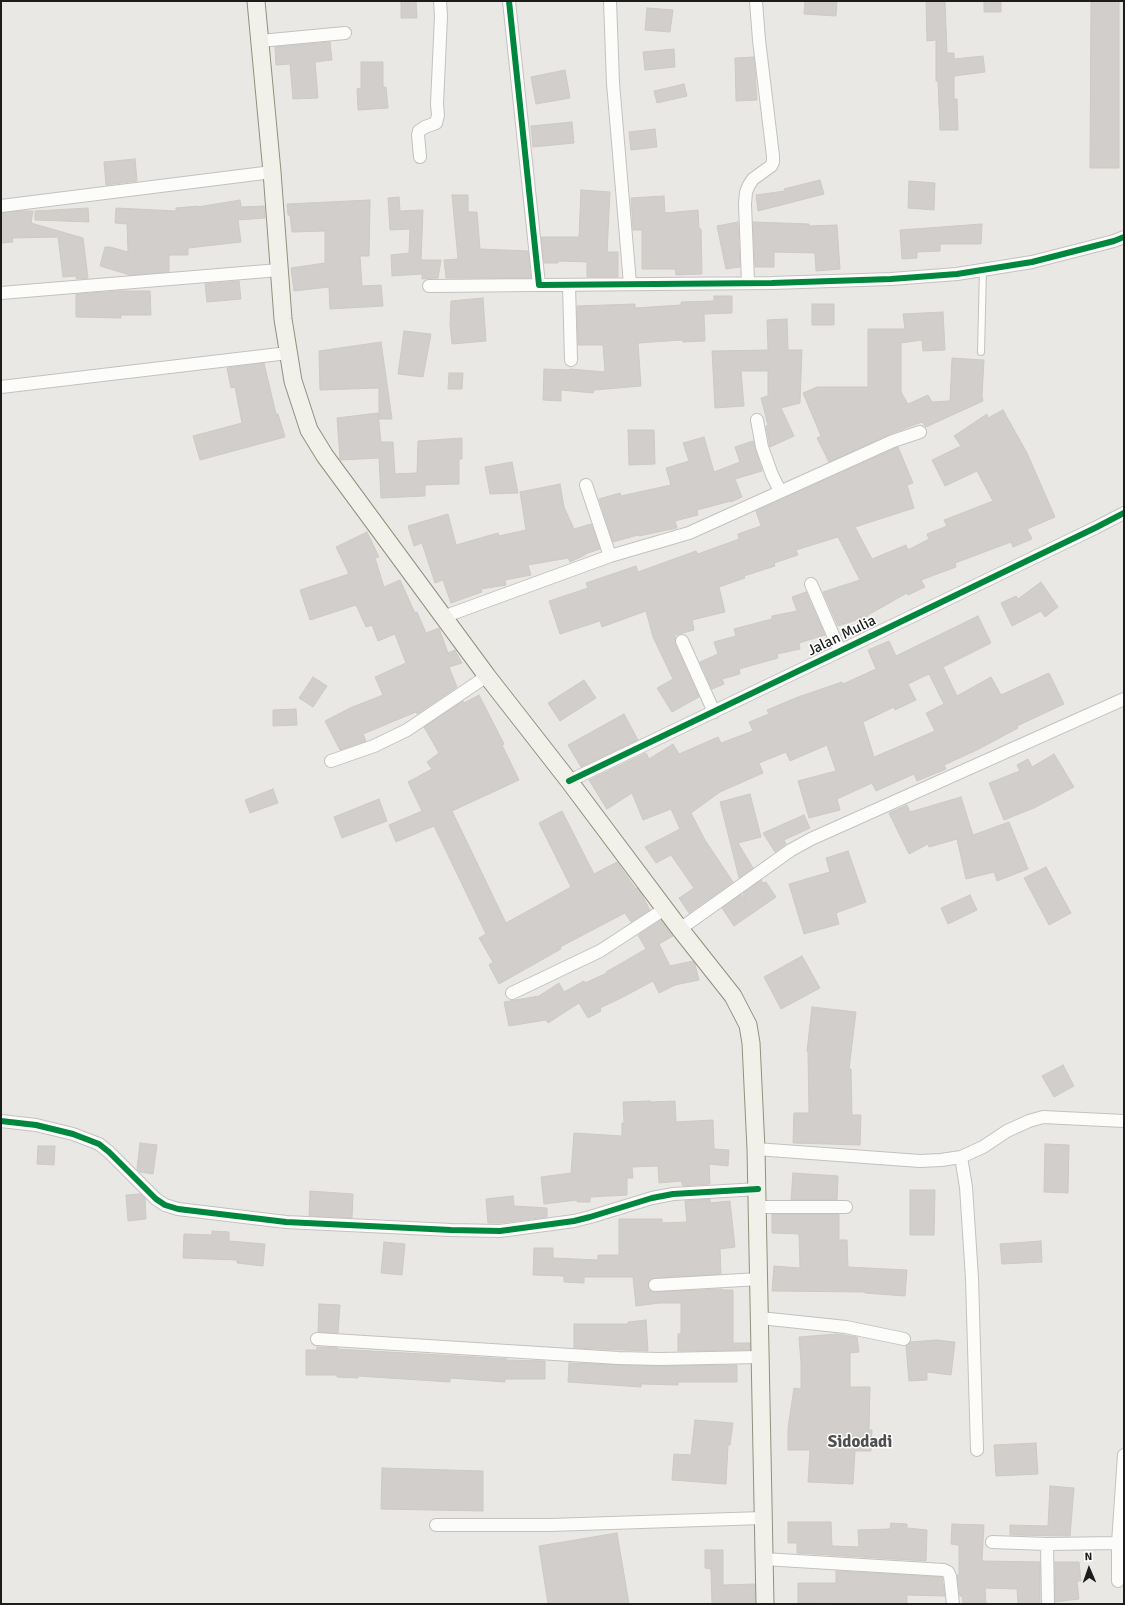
<!DOCTYPE html>
<style>
body{margin:0}
#map{position:relative;width:1125px;height:1605px;overflow:hidden;background:#eae8e4;font-family:Signika,sans-serif}
canvas{display:block}
.frame{position:absolute;inset:0;border:2px solid #1c1c1c;pointer-events:none}
.north{position:absolute;left:1069px;top:1549px;width:40px;height:40px;-webkit-text-stroke:3px #fff;paint-order:stroke;rotate:358deg;font-size:11px;font-weight:700;line-height:16px;text-align:center;color:#1c1c1c}
.north::after{content:'';display:block;margin:auto;width:14px;height:18px;background:#1c1c1c;clip-path:polygon(50% 0,100% 100%,50% 72%,0 100%)}
</style>
<div id="map">
<canvas width="1125" height="1605"></canvas>
<div class="frame"></div>
<div class="north">N</div>
</div>
<script>
const context = document.querySelector('canvas').getContext('2d');
context.lineJoin = 'round';
function fillPath(path, color) { context.fillStyle = color; context.fill(path, 'evenodd'); }
const shape = rows => new Path2D(rows.map(r => 'M' + r).join(''));
function strokePath(path, color, width, dash) { context.strokeStyle = color; context.lineWidth = width; context.lineCap = dash ? 'butt' : 'round'; context.setLineDash(dash || []); context.stroke(path); }
function drawText(font, color, halo, rows, align = 'center') {
  context.font = font + ' Signika,sans-serif'; context.lineWidth = 3; context.setLineDash([]); context.textBaseline = 'middle'; context.strokeStyle = halo; context.fillStyle = color; for (const [text, x, y, turn = 0] of rows) {
    context.save(); context.translate(x, y); context.rotate((+turn || 0) * Math.PI / 180); context.textAlign = isNaN(turn) ? turn : align; if (halo) context.strokeText(text, 0, 0); context.fillText(text, 0, 0); context.restore();
  }
}
const building = shape([
 [401,1,416,1,417,18,401,18,401,1],
 [805,1,837,1,836,16,804,14,805,1],
 [926,1,945,1,947,53,954,53,954,59,983,56,985,72,954,76,954,99,957,99,958,130,940,130,938,81,936,81,936,40,927,41,926,1],
 [984,1,1001,1,1001,12,984,12,984,1],
 [1091,1,1119,1,1119,168,1090,168,1091,1],
 [647,8,673,10,670,32,645,30,647,8],
 [330,42,332,60,315,62,318,98,293,99,290,64,276,65,275,47,330,42],
 [674,49,675,67,645,70,643,52,674,49],
 [754,57,757,100,736,101,735,58,754,57],
 [361,62,383,62,383,87,386,87,388,108,358,110,357,89,361,88,361,62],
 [565,70,570,98,536,104,531,77,565,70],
 [684,84,687,96,657,103,654,91,684,84],
 [572,122,574,143,533,147,531,126,572,122],
 [655,129,657,147,631,150,629,132,655,129],
 [135,159,137,181,106,185,104,162,135,159],
 [820,180,824,194,758,211,756,195,785,191,784,189,820,180],
 [909,181,935,183,934,210,908,208,909,181],
 [581,190,610,192,607,252,618,252,618,277,587,277,587,262,558,261,558,263,544,263,541,237,579,237,581,190],
 [452,195,468,195,468,212,477,212,480,249,528,251,531,278,446,278,444,260,458,259,452,195],
 [664,196,665,213,698,210,699,229,701,229,702,274,676,275,675,269,642,269,642,230,633,230,631,198,664,196],
 [399,197,400,211,423,210,421,260,441,260,438,278,422,279,422,274,392,276,391,255,409,253,410,229,390,230,388,198,399,197],
 [240,200,241,207,264,206,265,218,238,220,241,242,188,248,188,255,169,255,169,272,130,275,100,266,105,247,110,247,128,252,127,224,115,223,116,208,176,211,176,208,198,206,198,207,240,200],
 [370,200,369,256,360,256,362,286,381,285,383,306,330,309,329,287,294,291,291,268,325,263,325,231,292,232,290,215,288,215,287,204,370,200],
 [88,208,89,222,35,220,35,211,88,208],
 [22,211,33,211,31,223,83,238,88,278,76,279,77,276,63,277,58,237,12,238,13,242,1,243,1,213,22,211],
 [738,222,740,267,726,269,717,226,738,222],
 [753,222,809,224,809,226,837,225,840,269,816,271,815,253,774,252,774,267,755,267,753,222],
 [982,224,981,244,940,244,940,251,917,252,917,258,902,259,900,230,982,224],
 [239,281,241,299,207,302,205,284,239,281],
 [119,291,150,291,151,315,121,315,121,318,76,317,76,294,89,293,90,298,91,293,119,291],
 [714,296,732,296,732,313,704,314,705,341,683,342,682,340,638,343,641,386,594,390,593,393,561,390,561,401,543,400,544,369,570,370,570,369,605,372,603,345,578,345,577,306,635,304,635,308,681,305,681,302,714,301,714,296],
 [483,298,486,341,452,344,450,324,451,301,483,298],
 [812,304,834,304,834,325,812,325,812,304],
 [943,312,945,350,923,351,922,340,901,343,901,392,908,404,928,395,932,402,950,401,952,358,984,360,982,396,983,401,926,427,922,422,890,434,829,462,817,438,821,436,803,393,817,387,868,387,868,329,905,329,903,314,943,312],
 [787,319,788,350,802,350,800,403,781,408,794,436,770,447,766,426,768,425,761,398,768,396,768,371,741,371,744,406,715,408,712,351,768,350,767,320,787,319],
 [404,331,431,334,423,377,398,374,404,331],
 [381,342,392,419,379,419,379,388,320,390,319,351,381,342],
 [264,363,276,414,278,414,285,437,200,460,193,436,242,423,235,387,231,388,227,368,264,363],
 [449,373,463,373,462,389,448,389,449,373],
 [1003,410,1027,453,1055,517,1027,529,1032,539,1013,547,1011,542,955,563,956,567,921,580,925,587,908,595,907,593,868,615,868,616,838,626,823,592,860,580,838,537,796,550,798,555,774,563,775,566,744,576,745,578,719,587,725,612,692,620,694,630,675,635,675,644,699,697,672,712,657,688,673,679,653,637,646,611,602,627,600,621,560,634,549,601,588,588,586,583,636,566,638,572,696,551,698,554,739,539,738,534,761,526,756,511,898,447,913,483,907,485,914,508,855,527,872,559,906,545,908,550,929,539,927,534,947,526,944,520,993,501,977,471,945,486,932,460,961,446,954,436,987,414,988,418,1003,410],
 [378,413,381,442,393,442,395,474,417,473,418,441,462,438,462,459,459,459,459,484,425,485,425,496,381,498,379,458,341,460,340,459,337,418,378,413],
 [628,430,654,430,655,464,629,465,628,430],
 [704,437,714,472,740,462,735,447,753,441,762,471,735,479,742,497,731,502,731,501,697,510,698,515,675,521,677,528,639,536,638,535,613,542,599,499,620,493,621,496,671,485,666,468,689,461,683,443,704,437],
 [512,462,518,493,490,494,485,467,512,462],
 [560,484,564,507,574,529,591,524,600,549,585,554,585,555,570,562,568,558,528,565,531,575,505,580,506,585,481,589,482,592,451,603,443,580,435,583,422,543,414,546,408,526,448,514,456,545,498,533,499,536,526,530,520,492,560,484],
 [367,532,379,557,375,558,384,587,400,580,415,613,417,612,426,633,439,628,448,653,455,650,462,663,449,667,457,687,417,714,416,712,363,734,366,741,340,750,325,721,350,708,383,695,375,677,406,663,395,634,378,641,372,625,366,627,356,605,310,620,300,590,349,574,336,547,367,532],
 [1041,582,1058,607,1045,617,1041,611,1012,626,1001,603,1016,596,1018,599,1041,582],
 [806,592,825,635,799,643,800,649,777,654,778,658,739,669,740,674,722,679,724,684,712,689,700,662,718,654,714,642,736,636,734,629,772,619,772,616,797,611,792,597,806,592],
 [978,616,991,643,943,667,957,696,991,677,1001,695,1049,673,1064,704,1017,726,1018,728,977,750,944,765,946,769,917,781,914,774,876,791,872,783,837,799,840,810,809,818,798,781,836,771,827,745,790,761,786,752,759,763,763,773,720,792,691,813,705,840,733,882,689,913,679,898,694,888,671,855,656,863,645,847,680,829,671,809,643,820,632,793,607,809,589,780,646,753,649,759,673,744,679,754,718,737,721,743,753,731,749,722,769,714,767,710,798,697,842,682,843,684,876,669,868,650,889,641,896,656,978,616],
 [929,674,944,704,926,713,935,731,874,757,863,722,894,707,895,710,916,700,908,684,929,674],
 [313,677,327,686,313,707,299,698,313,677],
 [584,680,596,698,560,721,548,703,584,680],
 [479,695,504,744,502,745,519,780,452,811,506,923,571,887,539,823,562,811,594,874,617,862,636,889,637,888,642,895,650,910,631,922,625,913,560,947,561,949,499,984,489,965,493,962,479,938,486,934,434,826,396,842,389,825,422,811,408,782,432,769,427,762,439,753,424,727,463,701,464,703,479,695],
 [296,709,297,725,273,726,273,710,296,709],
 [624,714,638,740,581,767,568,745,624,714],
 [1054,754,1074,787,1034,808,1004,820,989,783,1020,771,1017,765,1028,759,1032,767,1054,754],
 [273,789,278,803,250,813,245,800,273,789],
 [750,794,761,837,738,843,753,868,739,878,720,802,750,794],
 [961,797,973,835,1009,822,1028,869,997,881,994,872,966,879,957,839,929,847,928,844,909,854,889,813,907,805,910,812,961,797],
 [379,799,387,821,342,838,334,817,379,799],
 [804,815,810,828,784,840,786,844,775,852,763,833,804,815],
 [848,851,866,902,836,913,839,924,804,934,789,884,830,872,826,858,848,851],
 [1046,867,1071,913,1049,925,1024,878,1046,867],
 [761,880,763,883,766,882,776,897,734,926,722,908,741,894,745,900,743,893,761,880],
 [970,895,977,910,948,924,941,908,970,895],
 [661,920,673,936,659,944,670,966,693,961,695,964,699,980,675,985,659,993,653,981,621,998,600,1008,601,1011,588,1018,579,1003,548,1023,546,1020,509,1026,504,1002,539,996,559,983,564,992,584,981,585,983,607,973,606,972,646,949,638,935,661,920],
 [802,956,820,988,781,1009,764,977,802,956],
 [812,1007,856,1012,849,1069,851,1069,852,1115,861,1115,860,1145,793,1143,794,1113,809,1113,808,1052,807,1051,812,1007],
 [1063,1065,1074,1086,1054,1097,1042,1076,1063,1065],
 [650,1101,650,1102,675,1101,676,1122,713,1120,714,1149,729,1150,728,1166,709,1164,710,1184,684,1186,682,1185,682,1181,659,1183,658,1166,632,1167,633,1178,627,1178,627,1195,590,1197,590,1202,577,1202,577,1200,544,1204,541,1177,571,1173,574,1133,622,1136,622,1123,624,1123,623,1102,650,1101],
 [140,1143,157,1145,153,1174,140,1172,137,1169,140,1143],
 [1045,1144,1069,1145,1068,1193,1044,1192,1045,1144],
 [38,1146,55,1146,54,1165,37,1164,38,1146],
 [793,1173,838,1176,837,1200,791,1200,793,1173],
 [910,1190,935,1190,934,1235,910,1235,910,1190],
 [310,1191,353,1194,352,1218,309,1216,310,1191],
 [140,1194,145,1198,146,1219,128,1221,126,1195,140,1194],
 [513,1196,514,1206,547,1208,547,1217,500,1223,488,1223,486,1199,513,1196],
 [710,1199,710,1203,730,1201,735,1247,720,1249,721,1274,655,1278,649,1281,648,1286,651,1291,655,1292,722,1289,722,1290,733,1290,733,1343,750,1343,750,1350,678,1351,678,1334,681,1334,681,1303,659,1303,636,1306,633,1277,584,1277,584,1283,564,1282,564,1276,533,1275,534,1248,553,1248,553,1258,598,1260,598,1255,619,1255,619,1219,662,1219,662,1223,687,1222,685,1201,710,1199],
 [772,1214,839,1214,839,1240,847,1240,848,1267,907,1270,905,1296,865,1293,865,1292,772,1291,774,1266,800,1268,799,1234,772,1233,772,1214],
 [212,1231,229,1232,229,1241,265,1244,263,1266,237,1263,237,1260,183,1258,184,1234,212,1235,212,1231],
 [1041,1241,1042,1262,1002,1264,1000,1244,1041,1241],
 [384,1242,405,1244,402,1275,381,1273,384,1242],
 [319,1304,340,1305,338,1333,318,1332,319,1304],
 [646,1320,648,1351,574,1348,574,1324,628,1324,628,1322,646,1320],
 [837,1334,857,1337,859,1352,850,1353,850,1387,870,1387,869,1430,872,1430,871,1451,855,1451,853,1484,808,1482,810,1450,788,1450,788,1428,794,1388,801,1389,801,1363,799,1337,837,1334],
 [936,1340,955,1342,951,1375,927,1372,927,1380,909,1381,906,1346,911,1342,936,1340],
 [317,1347,338,1348,337,1349,492,1358,507,1359,506,1360,545,1361,545,1379,505,1379,505,1382,450,1378,450,1382,358,1376,358,1378,337,1377,337,1375,306,1375,306,1350,317,1350,317,1347],
 [569,1363,660,1366,737,1365,737,1382,678,1382,678,1385,641,1384,641,1387,568,1382,569,1363],
 [695,1420,733,1423,730,1445,728,1445,726,1484,672,1480,674,1454,691,1455,695,1420],
 [1036,1443,1038,1474,996,1476,994,1445,1036,1443],
 [382,1468,483,1471,483,1511,381,1509,382,1468],
 [1050,1486,1074,1488,1070,1536,1010,1535,1010,1525,1048,1526,1050,1486],
 [788,1522,831,1522,832,1546,859,1547,858,1530,890,1529,891,1523,907,1524,907,1528,927,1530,926,1561,797,1553,797,1543,788,1543,788,1522],
 [952,1524,984,1525,982,1561,1040,1562,1040,1604,1018,1604,1017,1589,985,1588,986,1604,963,1604,962,1596,960,1596,957,1575,959,1575,959,1545,951,1544,952,1524],
 [617,1533,629,1604,548,1604,539,1546,617,1533],
 [705,1550,723,1550,723,1585,755,1584,755,1604,712,1604,711,1569,705,1568,705,1550],
 [1055,1562,1079,1562,1081,1581,1077,1581,1079,1599,1055,1602,1055,1562],
 [836,1571,942,1577,945,1596,907,1595,907,1604,798,1603,798,1583,836,1583,836,1571]
]);
fillPath(building, '#d1cecb');
strokePath(building, '#cdcac5', 1);
const lane = shape([
 [981,352,983,269]
]);
const street = shape([
 [509,1,539,285,772,283,891,279,957,274,1032,262,1114,241,1124,237],
 [610,1,613,83,630,284],
 [260,41,345,33],
 [420,157,418,135,419,131,425,127,436,123,438,115,437,104,441,16,440,1],
 [1,206,272,172],
 [748,282,745,204,746,192,749,185,753,179,771,166,773,162,773,156,759,40,756,1],
 [569,285,571,360],
 [429,286,539,285],
 [1,293,279,270],
 [1,387,288,353],
 [757,420,762,447,772,475,780,491],
 [586,485,610,556],
 [811,584,840,651],
 [443,617,610,556,689,533,893,441,920,432],
 [682,641,714,712],
 [331,761,374,746,407,730,487,676],
 [569,781,840,651,1095,528,1124,513],
 [680,929,791,850,811,839,1124,699],
 [512,993,600,951,666,908],
 [1,1121,36,1125,73,1134,99,1144,109,1152,156,1199,165,1205,178,1209,286,1222,451,1230,500,1231,574,1221,590,1217,652,1198,673,1194,758,1189],
 [756,1149,920,1161,941,1160,961,1157,983,1147,1007,1131,1029,1121,1043,1117,1124,1121],
 [961,1157,966,1187,972,1278,977,1450],
 [758,1207,846,1207],
 [655,1285,760,1279],
 [760,1318,846,1327,904,1339],
 [317,1339,618,1358,660,1359,760,1357],
 [436,1525,550,1525,763,1518],
 [992,1542,1047,1544],
 [764,1559,944,1570,948,1572,950,1576,953,1604],
 [1118,1581,1118,1543,1124,1455],
 [1048,1604,1047,1544,1118,1543]
]);
const secondary = shape([
 [256,1,272,172,283,319,293,381,309,430,325,456,487,676,569,781,680,929,733,996,748,1025,751,1043,756,1149,765,1604]
]);
strokePath(lane, '#c3c2c0', 8);
strokePath(street, '#c3c2c0', 14);
strokePath(secondary, '#90927d', 19);
strokePath(lane, '#fcfcfb', 6);
strokePath(street, '#fcfcfb', 12);
strokePath(secondary, '#f2f1e9', 17);
strokePath(shape([
 [509,1,539,285,772,283,891,279,957,274,1032,262,1114,241,1124,237],
 [569,781,840,651,1095,528,1124,513],
 [1,1121,36,1125,73,1134,99,1144,109,1152,156,1199,165,1205,178,1209,286,1222,451,1230,500,1231,574,1221,590,1217,652,1198,673,1194,758,1189]
]), '#00873e', 6);
drawText('15px', '#1c1c1c', '#fff', [
 ["Jalan Mulia",842,636,-26]
]);
drawText('bold 17px', '#4f4f4f', '#fff', [
 ["Sidodadi",860,1443]
]);
</script>
